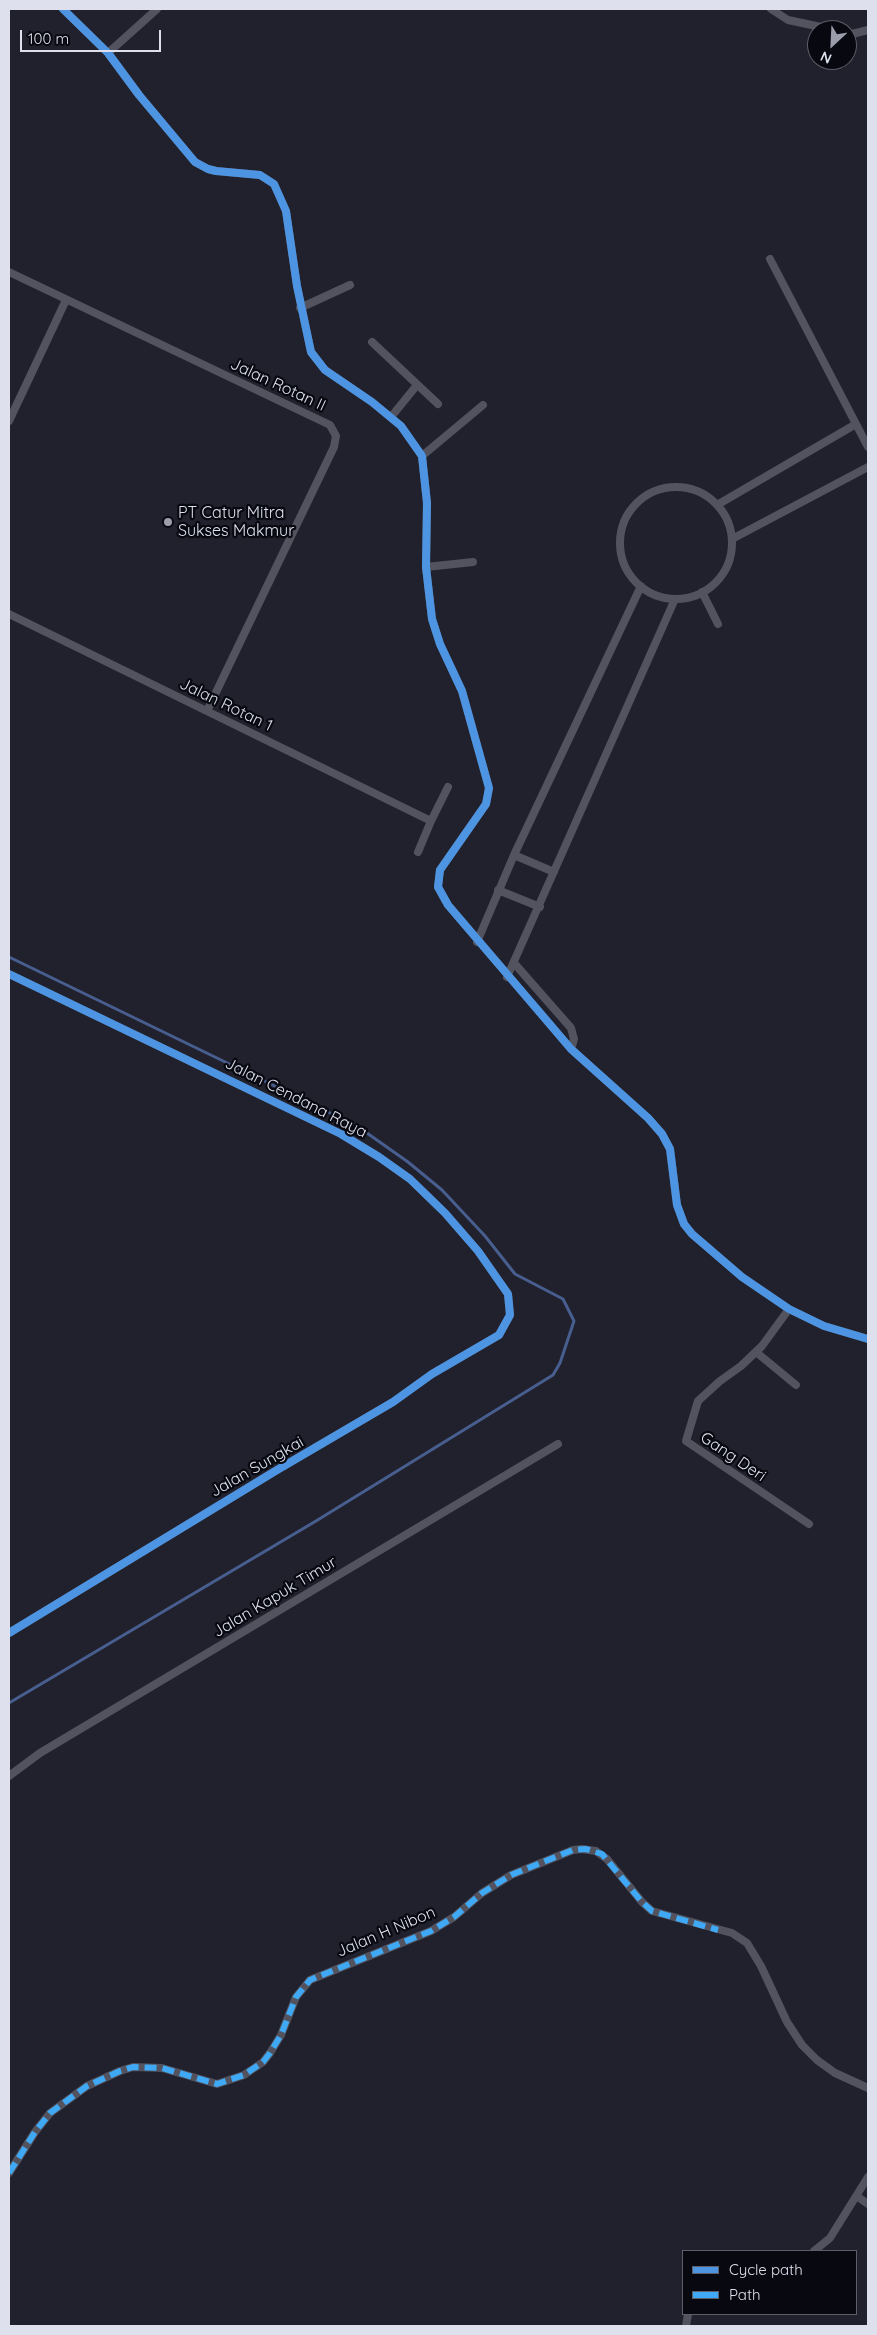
<!DOCTYPE html>
<style>
body{margin:0}
#map{position:relative;width:877px;height:2335px;overflow:hidden;background:#20212c;font-family:Quicksand,sans-serif}
canvas{display:block}
.frame{position:absolute;inset:0;border:10px solid #dee0ee;pointer-events:none}
.legend{position:absolute;left:682px;top:2250px;width:175px;height:65px;box-sizing:border-box;background:#070810;border:1px solid #5d5e69;margin:0;padding:6px 9px;list-style:none;font-size:15px;color:#dee0ee}
.legend li{display:flex;align-items:center;gap:10px;height:25px}
.legend b{width:25px;border:1px solid #5d5e69}
.north{position:absolute;left:807px;top:20px;width:50px;height:50px;box-sizing:border-box;background:#070810;border:1px solid #5d5e69;border-radius:50%;rotate:205deg;font-size:14px;font-weight:700;line-height:20px;text-align:center;color:#dee0ee}
.north::after{content:'';display:block;margin:auto;width:18px;height:22px;background:#9c9daa;clip-path:polygon(50% 0,100% 100%,50% 72%,0 100%)}
.scale{position:absolute;left:20px;top:30px;width:141px;height:22px;box-sizing:border-box;border:2px solid #dee0ee;border-top:0;padding-left:6px;font-size:15px;line-height:18px;white-space:nowrap;color:#dee0ee;-webkit-text-stroke:4px #070810;paint-order:stroke}
</style>
<div id="map">
<canvas width="877" height="2335"></canvas>
<div class="frame"></div>
<ul class="legend">
<li><b style="height:6px;background:#4d94e3"></b>Cycle path</li>
<li><b style="height:6px;background:#3fa9f5"></b>Path</li>
</ul>
<div class="north">N</div>
<div class="scale">100 m</div>
</div>
<script>
const context = document.querySelector('canvas').getContext('2d');
context.lineJoin = 'round';
const shape = rows => new Path2D(rows.map(r => 'M' + r).join(''));
function strokePath(path, color, width, dash) { context.strokeStyle = color; context.lineWidth = width; context.lineCap = dash ? 'butt' : 'round'; context.setLineDash(dash || []); context.stroke(path); }
function drawText(font, color, halo, rows, align = 'center') {
  context.font = font + ' Quicksand,sans-serif'; context.lineWidth = 4.5; context.setLineDash([]); context.textBaseline = 'middle'; context.strokeStyle = halo; context.fillStyle = color; for (const [text, x, y, turn = 0] of rows) {
    context.save(); context.translate(x, y); context.rotate((+turn || 0) * Math.PI / 180); context.textAlign = isNaN(turn) ? turn : align; if (halo) context.strokeText(text, 0, 0); context.fillText(text, 0, 0); context.restore();
  }
}
strokePath(shape([
 [9,957,357,1126,408,1162,442,1190,485,1236,515,1274,563,1299,574,1321,560,1363,553,1375,316,1521,9,1703]
]), '#485e8f', 3);
strokePath(shape([
 [63,9,108,53,139,95,195,162,208,169,216,171,260,175,274,184,286,211,297,286,311,352,325,370,372,402,401,426,422,456,427,503,426,567,432,619,440,644,462,691,489,788,486,804,440,870,438,887,448,905,571,1049,648,1118,662,1134,670,1149,677,1205,684,1224,692,1234,742,1277,789,1309,824,1326,868,1339],
 [771,9,788,20,835,30],
 [847,33,852,34,868,30],
 [108,53,157,9],
 [770,259,868,447],
 [9,272,330,425,336,436,334,447,207,711],
 [300,308,350,285],
 [372,342,438,404],
 [391,417,417,385],
 [9,421,66,300],
 [422,456,483,405],
 '620 543a56 56 0 1 1 112 0a56 56 0 1 1-112 0Z',
 [717,505,856,424],
 [732,539,868,467],
 [426,567,473,562],
 [702,592,718,624],
 [9,614,431,821],
 [418,852,431,821,448,787],
 [514,855,554,872],
 [498,890,540,907],
 [477,942,514,855,641,586],
 [514,963,571,1028,574,1039,571,1049],
 [9,974,341,1134,379,1157,410,1179,445,1213,478,1251,508,1294,510,1315,499,1335,432,1374,393,1402,277,1470,9,1633],
 [507,977,675,599],
 [789,1309,762,1346,741,1366,720,1381,698,1401,686,1441,809,1524],
 [756,1352,796,1385],
 [9,1776,40,1753,558,1444],
 [9,2173,35,2132,50,2113,87,2086,120,2071,133,2067,162,2068,217,2084,244,2075,263,2062,270,2053,281,2035,296,1997,310,1980,431,1931,454,1917,482,1893,511,1875,573,1850,582,1849,596,1851,607,1859,642,1902,652,1911,732,1933,747,1943,761,1966,787,2022,802,2045,817,2060,835,2073,868,2088],
 [858,2197,868,2204],
 [814,2251,830,2238,868,2177],
 [686,2326,688,2314]
]), '#52535e', 8);
strokePath(shape([
 [9,2173,35,2132,50,2113,87,2086,120,2071,133,2067,162,2068,217,2084,244,2075,263,2062,270,2053,281,2035,296,1997,310,1980,431,1931,454,1917,482,1893,511,1875,573,1850,586,1849,602,1854,642,1902,652,1911,718,1930]
]), '#3fa9f5', 6, [12, 6]);
strokePath(shape([
 [63,9,108,53,139,95,195,162,208,169,216,171,260,175,274,184,286,211,297,286,311,352,325,370,372,402,401,426,422,456,427,503,426,567,432,619,440,644,462,691,489,788,486,804,440,870,438,887,448,905,571,1049,648,1118,662,1134,670,1149,677,1205,684,1224,692,1234,742,1277,789,1309,824,1326,868,1339],
 [9,974,341,1134,379,1157,410,1179,445,1213,478,1251,508,1294,510,1315,499,1335,432,1374,393,1402,277,1470,9,1633]
]), '#4d94e3', 8);
for (const [x, y, r, color] of [
 [168,522,5,"#9c9daa"]
]) { const dot = new Path2D(); dot.arc(x, y, r, 0, 2 * Math.PI); context.fillStyle = color; context.fill(dot); strokePath(dot, '#070810', 2); }
drawText('16px', '#dee0ee', '#070810', [
 ["Jalan Rotan II",278,385,25],
 ["Jalan Rotan 1",226,705,26],
 ["Jalan Cendana Raya",296,1098,27],
 ["Gang Deri",733,1457,34],
 ["Jalan Sungkai",257,1467,-30],
 ["Jalan Kapuk Timur",275,1597,-31],
 ["Jalan H Nibon",386,1932,-23]
]);
drawText('16px', '#dee0ee', '#070810', [
 ["PT Catur Mitra",178,513],
 ["Sukses Makmur",178,531]
], 'left');
</script>
